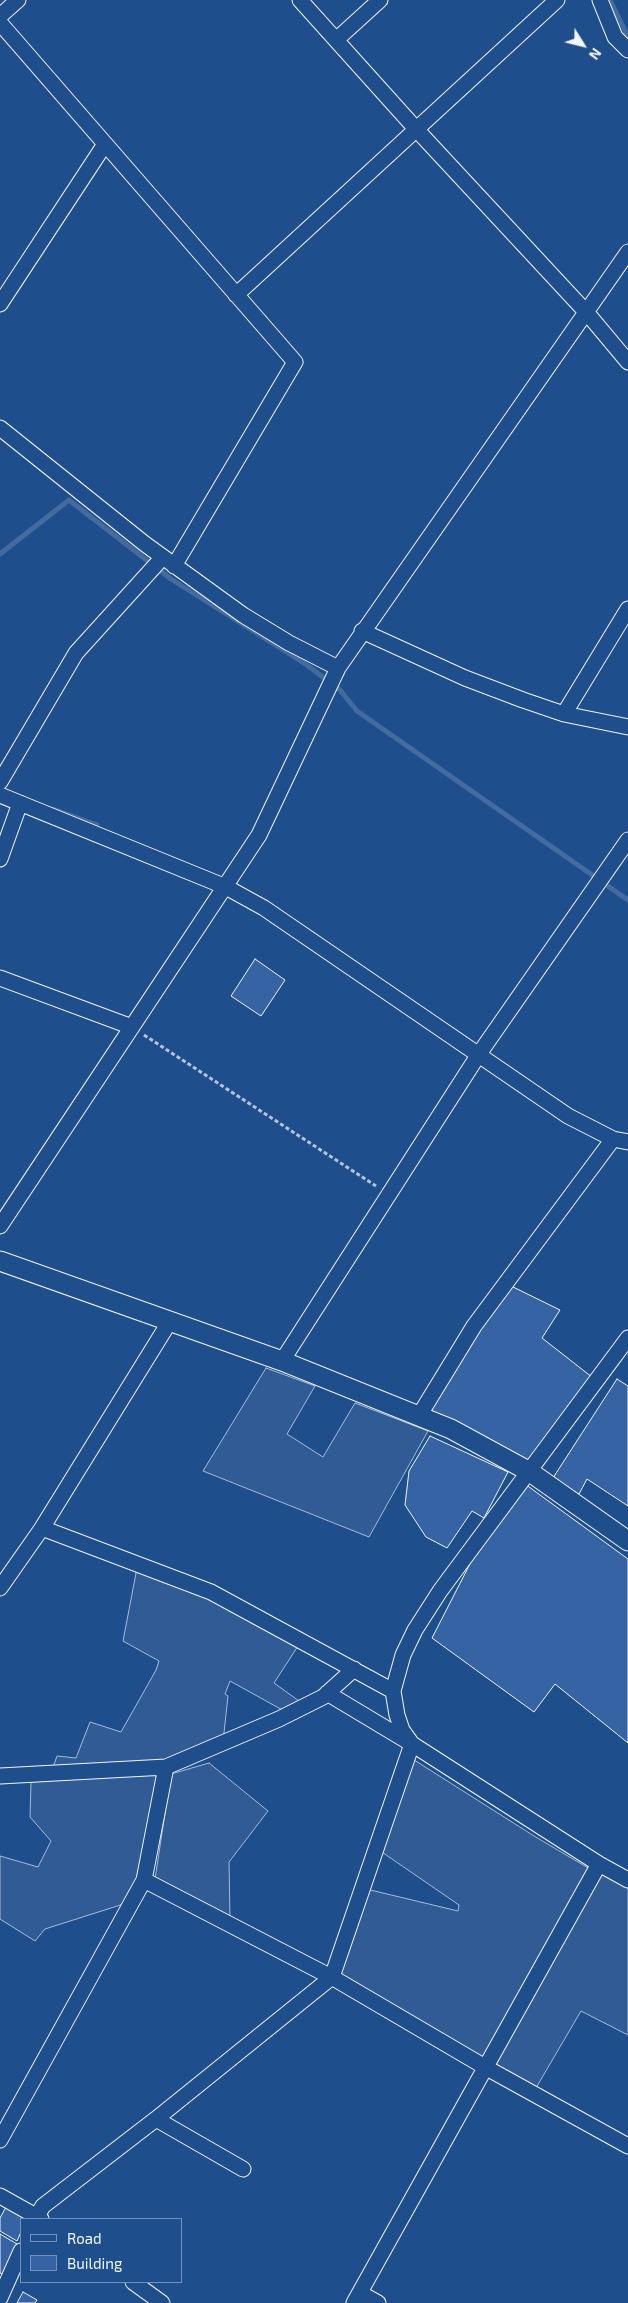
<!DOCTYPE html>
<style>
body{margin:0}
#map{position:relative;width:628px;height:2303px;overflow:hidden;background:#1f4e8c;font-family:"Exo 2",sans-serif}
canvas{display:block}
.legend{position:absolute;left:20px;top:2218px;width:162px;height:65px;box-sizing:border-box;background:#1f4e8c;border:1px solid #7391ba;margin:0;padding:6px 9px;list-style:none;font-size:15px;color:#f2f6ff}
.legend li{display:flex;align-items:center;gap:10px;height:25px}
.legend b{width:25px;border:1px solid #7391ba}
.north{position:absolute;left:558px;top:20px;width:50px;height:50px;-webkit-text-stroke:4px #1f4e8c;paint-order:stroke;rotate:126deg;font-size:14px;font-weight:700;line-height:20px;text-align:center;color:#f2f6ff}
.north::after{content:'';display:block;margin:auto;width:18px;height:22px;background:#f2f6ff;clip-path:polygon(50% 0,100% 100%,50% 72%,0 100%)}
</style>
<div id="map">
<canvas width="628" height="2303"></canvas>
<ul class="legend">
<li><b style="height:6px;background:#1f4e8c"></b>Road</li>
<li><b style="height:14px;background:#3563a3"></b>Building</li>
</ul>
<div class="north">N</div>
</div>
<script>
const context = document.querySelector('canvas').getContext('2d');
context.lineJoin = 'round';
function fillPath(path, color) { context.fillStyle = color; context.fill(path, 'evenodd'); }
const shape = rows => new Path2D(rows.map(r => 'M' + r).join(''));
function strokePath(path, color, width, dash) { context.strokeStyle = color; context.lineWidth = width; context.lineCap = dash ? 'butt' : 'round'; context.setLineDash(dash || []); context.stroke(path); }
const built = shape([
 [266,1368,315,1386,287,1434,323,1457,355,1403,428,1431,369,1537,203,1471,266,1368],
 [137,1568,211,1592,298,1646,274,1683,306,1706,286,1712,230,1681,225,1694,228,1696,223,1742,166,1767,133,1901,45,1929,35,1941,0,1919,0,1856,38,1867,51,1841,30,1817,31,1783,22,1775,52,1770,57,1756,76,1758,90,1722,121,1732,156,1670,159,1661,123,1641,137,1568],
 [411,1758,534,1836,595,1872,600,1872,628,1888,628,2035,581,2011,533,2093,335,1979,362,1888,458,1911,459,1905,376,1848,411,1758],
 [209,1763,268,1811,229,1862,230,1919,155,1879,171,1774,209,1763]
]);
fillPath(built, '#305b95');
strokePath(built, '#a8bbd7', 1);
strokePath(shape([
 [610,0,628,37],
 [0,554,69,500,171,579,307,665,340,690,357,711,628,900],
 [53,809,97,825]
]), '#446ba0', 5);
const building = shape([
 [255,959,285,980,261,1016,231,996,255,959],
 [509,1285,560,1310,542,1338,597,1381,530,1467,427,1413,509,1285],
 [617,1379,628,1386,628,1506,587,1479,579,1494,564,1490,551,1481,617,1379],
 [430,1436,508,1472,484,1518,472,1511,447,1548,426,1537,405,1505,409,1471,430,1436],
 [525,1484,628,1559,628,1743,555,1684,534,1712,432,1638,474,1556,525,1484],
 [6,2207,27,2219,21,2219,21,2232,17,2241,0,2231,0,2218,6,2207],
 [0,2234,17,2244,2,2274,0,2273,0,2234],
 [23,2292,37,2300,35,2303,17,2303,23,2292]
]);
fillPath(building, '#3563a3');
strokePath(building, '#f2f6ff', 1);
const minor = shape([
 [300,0,416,129,587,313,628,362],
 [600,0,615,37,628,50],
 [0,16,18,0],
 [0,23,295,362,174,566],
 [336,40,380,0],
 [236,295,557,0],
 [0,304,105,144],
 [0,428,145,544,243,615,289,643,338,668],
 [362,631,465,678,523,700,564,714,628,727],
 [564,714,628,609],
 [0,782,76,653,163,557],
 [0,795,226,887,264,908,568,1116,613,1139,628,1142],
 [0,859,20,803],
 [0,978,132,1027],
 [0,1226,259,835,338,668,628,252],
 [628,1338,440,1591,415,1630,403,1655,393,1691,397,1715,402,1730,412,1744,599,1864,628,1880],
 [282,1361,479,1054,628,840],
 [419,1416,474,1326,613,1139],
 [42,1528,211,1592,393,1691],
 [0,1588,42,1528,170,1321],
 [0,1776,166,1767,279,1719,323,1697,354,1669],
 [144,1880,335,1979,485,2067,628,2146],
 [156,2119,243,2169],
 [0,2140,144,1880,166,1767],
 [0,2196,41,2219],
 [35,2219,43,2206,156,2119,332,1977,412,1744,327,1693],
 [133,2282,162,2303],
 [360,2293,378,2303],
 [0,2298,21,2251],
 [354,2303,599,1864]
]);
const tertiary = shape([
 [0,1261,282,1361,451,1429,530,1472,628,1541]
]);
strokePath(minor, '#f2f6ff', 17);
strokePath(tertiary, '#f2f6ff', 21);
strokePath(shape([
 [144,1035,376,1186]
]), '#b3c4dc', 3, [4, 2.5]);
strokePath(minor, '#1f4e8c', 15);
strokePath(tertiary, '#1f4e8c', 19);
</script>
